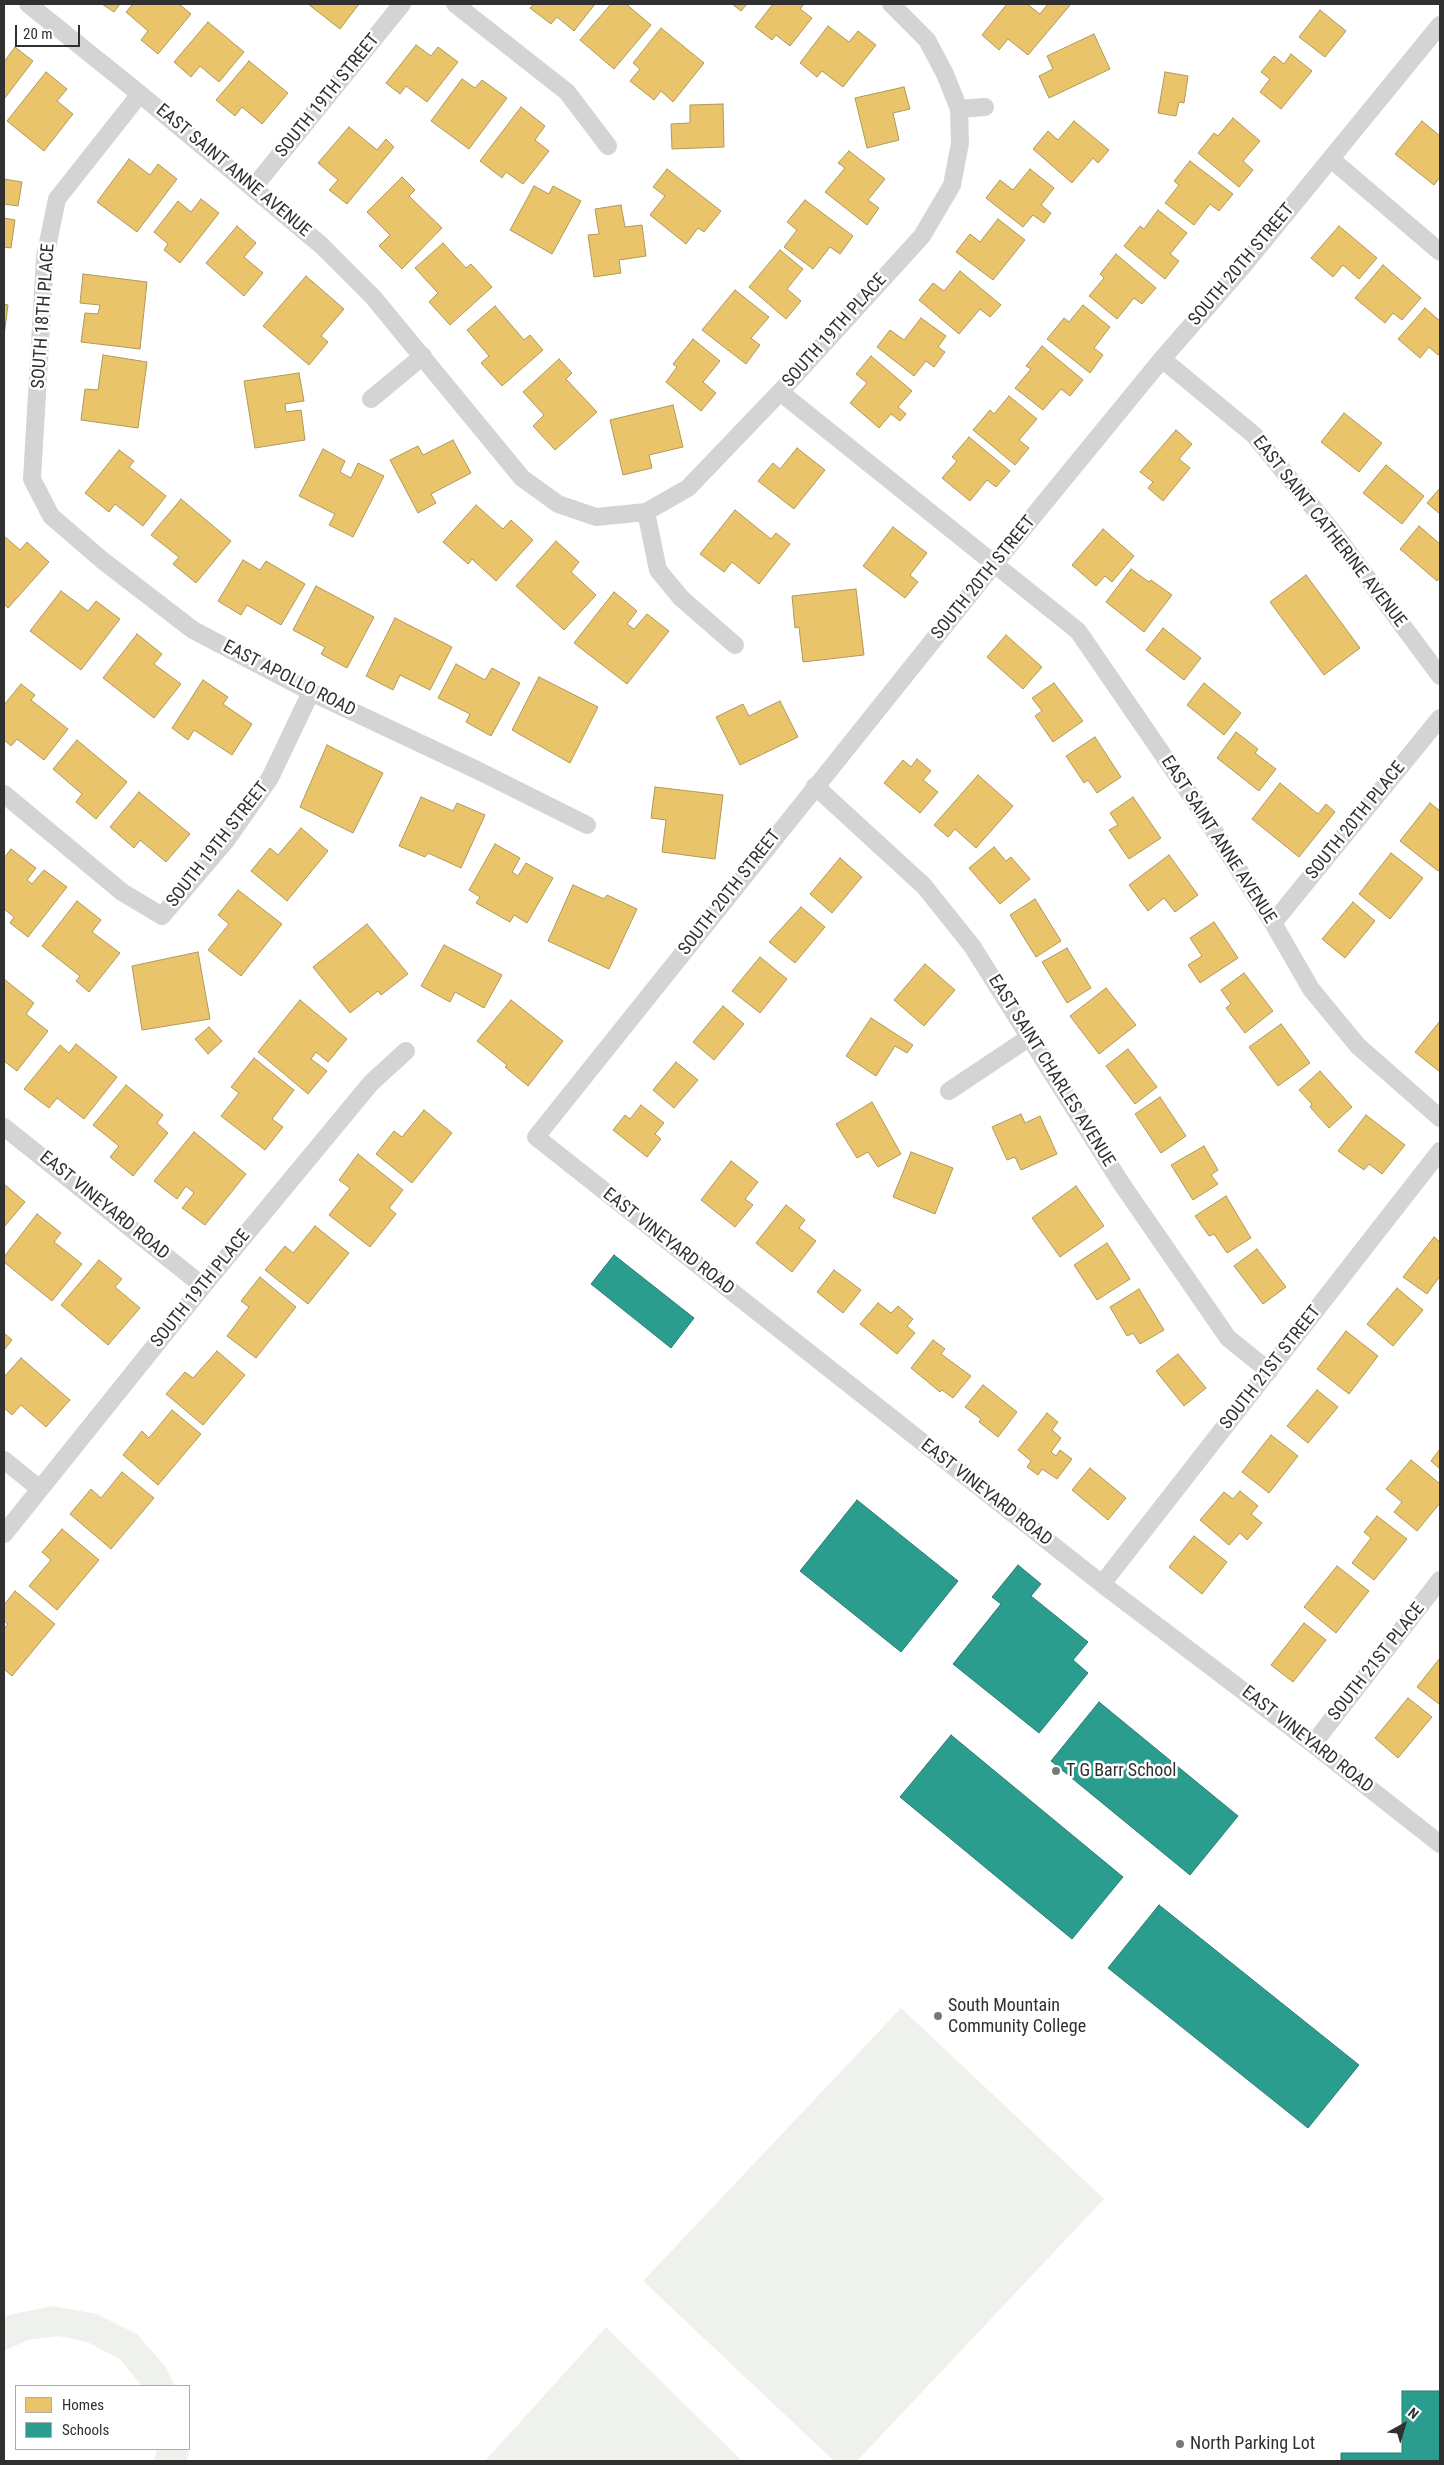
<!DOCTYPE html>
<style>
body{margin:0}
#map{position:relative;width:1444px;height:2465px;overflow:hidden;background:#fff;font-family:"Roboto Condensed",sans-serif}
canvas{display:block}
.frame{position:absolute;inset:0;border:5px solid #303030;pointer-events:none}
.legend{position:absolute;left:15px;top:2385px;width:175px;height:65px;box-sizing:border-box;background:#fff;border:1px solid #acacac;margin:0;padding:6px 9px;list-style:none;font-size:15px;color:#303030}
.legend li{display:flex;align-items:center;gap:10px;height:25px}
.legend b{width:25px;border:1px solid #acacac}
.north{position:absolute;left:1379px;top:2400px;width:50px;height:50px;-webkit-text-stroke:4px #fff;paint-order:stroke;rotate:39deg;font-size:14px;font-weight:700;line-height:20px;text-align:center;color:#303030}
.north::after{content:'';display:block;margin:auto;width:18px;height:22px;background:#303030;clip-path:polygon(50% 0,100% 100%,50% 72%,0 100%)}
.scale{position:absolute;left:15px;top:25px;width:65px;height:22px;box-sizing:border-box;border:2px solid #303030;border-top:0;padding-left:6px;font-size:15px;line-height:18px;white-space:nowrap;color:#303030;-webkit-text-stroke:4px #fff;paint-order:stroke}
</style>
<div id="map">
<canvas width="1444" height="2465"></canvas>
<div class="frame"></div>
<ul class="legend">
<li><b style="height:14px;background:#e9c46a"></b>Homes</li>
<li><b style="height:14px;background:#2a9d8f"></b>Schools</li>
</ul>
<div class="north">N</div>
<div class="scale">20 m</div>
</div>
<script>
const context = document.querySelector('canvas').getContext('2d');
context.lineJoin = 'round';
function fillPath(path, color) { context.fillStyle = color; context.fill(path, 'evenodd'); }
const shape = rows => new Path2D(rows.map(r => 'M' + r).join(''));
function strokePath(path, color, width, dash) { context.strokeStyle = color; context.lineWidth = width; context.lineCap = dash ? 'butt' : 'round'; context.setLineDash(dash || []); context.stroke(path); }
function drawText(font, color, halo, rows, align = 'center') {
  context.font = font + ' "Roboto Condensed",sans-serif'; context.lineWidth = 5; context.setLineDash([]); context.textBaseline = 'middle'; context.strokeStyle = halo; context.fillStyle = color; for (const [text, x, y, turn = 0] of rows) {
    context.save(); context.translate(x, y); context.rotate((+turn || 0) * Math.PI / 180); context.textAlign = isNaN(turn) ? turn : align; if (halo) context.strokeText(text, 0, 0); context.fillText(text, 0, 0); context.restore();
  }
}
fillPath(shape([
 [901,2008,1104,2199,857,2461,834,2461,643,2281],
 [52,2306,97,2314,137,2334,165,2366,175,2386,142,2386,120,2359,87,2342,59,2336,28,2340,4,2351,4,2316],
 [606,2327,742,2461,485,2461],
 [157,2449,189,2449,187,2461,154,2461]
]), '#eff2ec');
const homes = shape([
 [102,4,120,4,114,12,102,4],
 [133,4,179,4,191,14,158,54,141,40,148,31,126,12,133,4],
 [308,4,359,4,340,29,308,4],
 [534,4,595,4,574,31,557,17,551,24,530,8,534,4],
 [611,4,626,4,651,25,614,69,580,40,611,4],
 [732,4,747,4,741,11,732,4],
 [773,4,804,4,800,9,812,18,790,46,776,35,772,40,755,27,773,4],
 [1007,4,1027,4,1040,14,1048,4,1071,4,1028,55,1008,39,999,50,982,35,1007,4],
 [1320,10,1346,31,1325,57,1299,37,1320,10],
 [208,22,244,52,219,82,200,66,191,77,174,62,208,22],
 [828,26,849,42,858,31,876,45,843,87,822,71,817,77,800,63,828,26],
 [661,28,704,63,673,102,661,91,654,100,630,81,640,69,633,63,661,28],
 [1094,34,1110,69,1049,98,1039,76,1053,69,1047,56,1094,34],
 [416,45,431,56,438,47,458,62,427,102,406,86,400,94,386,83,416,45],
 [15,47,33,61,4,99,4,62,15,47],
 [1291,54,1312,71,1281,109,1260,92,1270,79,1261,72,1274,56,1284,64,1291,54],
 [249,61,288,93,262,124,242,107,235,116,216,100,249,61],
 [46,72,67,89,57,101,73,114,44,151,7,121,46,72],
 [1165,72,1188,76,1184,103,1179,102,1176,116,1158,113,1165,72],
 [462,79,475,88,482,80,507,98,469,149,431,121,462,79],
 [904,87,910,109,893,113,899,140,867,148,855,98,904,87],
 [723,104,724,147,672,149,671,124,690,123,690,105,723,104],
 [521,107,545,126,535,140,549,151,523,184,506,172,502,178,480,161,521,107],
 [1233,118,1260,141,1243,161,1253,170,1239,187,1198,153,1214,133,1218,136,1233,118],
 [1074,121,1109,150,1098,163,1093,158,1072,183,1033,149,1048,131,1058,140,1074,121],
 [1422,121,1440,136,1440,177,1434,185,1395,154,1422,121],
 [349,127,377,150,386,139,394,147,347,204,329,190,338,180,318,163,349,127],
 [849,151,885,179,868,200,879,208,867,225,825,192,845,168,838,163,849,151],
 [129,159,150,175,158,164,177,179,137,232,97,202,129,159],
 [1190,161,1233,194,1219,211,1210,204,1194,225,1165,203,1179,185,1174,181,1190,161],
 [667,169,721,211,704,232,698,228,686,244,650,215,665,196,653,187,667,169],
 [1030,169,1054,188,1041,205,1051,213,1044,223,1033,215,1023,227,986,198,1000,180,1013,190,1030,169],
 [402,177,415,190,409,196,442,228,402,269,379,246,390,235,367,212,402,177],
 [4,179,22,182,18,206,4,204,4,179],
 [534,186,549,194,553,186,581,201,552,254,510,230,534,186],
 [201,199,219,213,180,263,164,250,168,244,154,232,178,201,191,212,201,199],
 [805,200,853,236,840,254,830,247,813,269,784,247,797,230,787,222,805,200],
 [621,205,625,227,642,225,646,256,619,260,621,273,594,277,588,235,599,234,595,209,621,205],
 [1158,210,1187,233,1170,254,1179,261,1165,279,1124,246,1140,226,1144,229,1158,210],
 [4,218,15,220,11,248,4,247,4,218],
 [998,219,1025,240,993,280,956,252,970,234,980,242,998,219],
 [237,226,256,243,244,257,263,273,244,296,206,263,237,226],
 [1339,226,1377,258,1359,279,1343,265,1333,277,1311,258,1339,226],
 [443,243,466,268,471,264,492,287,450,325,429,302,438,293,415,268,443,243],
 [780,250,803,269,787,289,801,301,786,319,749,287,780,250],
 [1116,254,1156,288,1142,304,1134,298,1117,319,1089,296,1104,278,1100,274,1116,254],
 [1383,265,1421,298,1402,320,1393,313,1385,323,1355,298,1383,265],
 [960,271,1001,305,990,317,980,309,959,334,919,300,933,283,944,291,960,271],
 [83,274,147,282,140,349,81,342,85,313,98,314,100,305,80,303,83,274],
 [306,276,344,309,321,336,328,342,309,365,263,326,306,276],
 [735,290,769,317,751,338,760,345,746,364,702,330,735,290],
 [4,304,8,305,4,336,4,304],
 [1083,305,1110,327,1094,348,1103,355,1090,373,1047,339,1064,318,1069,322,1083,305],
 [495,306,524,340,530,335,543,350,502,386,481,363,489,356,467,330,495,306],
 [1425,308,1440,321,1440,353,1438,355,1429,347,1420,358,1398,339,1425,308],
 [921,318,946,336,938,347,945,352,934,367,926,361,914,376,877,347,890,330,904,340,921,318],
 [693,339,720,361,703,382,716,393,701,411,666,382,677,367,673,364,693,339],
 [1042,346,1083,380,1070,396,1061,389,1043,410,1015,388,1031,369,1026,366,1042,346],
 [103,355,147,362,138,428,81,420,85,389,98,390,103,355],
 [871,356,912,391,898,407,906,414,900,421,891,414,879,428,850,403,867,383,856,374,871,356],
 [559,359,572,373,566,379,597,412,555,450,533,426,544,415,523,392,559,359],
 [299,373,304,401,285,404,286,412,301,410,305,440,255,448,244,381,299,373],
 [1009,396,1037,419,1019,440,1029,448,1015,465,973,430,990,410,994,414,1009,396],
 [673,405,683,447,649,455,652,468,623,475,610,420,673,405],
 [1344,413,1382,443,1359,472,1321,442,1344,413],
 [1176,430,1192,444,1179,459,1190,468,1163,501,1148,488,1153,482,1140,472,1176,430],
 [969,437,1010,471,996,487,987,480,970,501,942,478,957,461,952,457,969,437],
 [453,440,471,473,431,494,436,503,418,513,390,460,418,446,423,455,453,440],
 [797,448,825,470,794,509,758,481,773,463,780,469,797,448],
 [323,449,345,461,340,472,351,478,358,463,384,476,353,537,329,525,335,514,299,496,323,449],
 [119,450,134,461,129,467,166,496,143,526,115,504,109,512,85,493,119,450],
 [1386,465,1424,496,1402,524,1363,493,1386,465],
 [1440,488,1440,514,1427,503,1440,488],
 [181,499,231,541,196,583,173,564,179,557,151,535,181,499],
 [476,505,503,529,511,520,533,540,496,581,472,559,468,564,443,542,476,505],
 [735,510,771,539,776,533,790,544,759,584,732,562,724,572,700,554,735,510],
 [1419,526,1440,544,1440,577,1437,581,1400,549,1419,526],
 [893,527,927,553,910,575,918,582,905,598,863,566,893,527],
 [1103,529,1134,556,1112,582,1105,576,1096,586,1072,565,1103,529],
 [4,536,20,550,27,542,49,562,8,608,4,604,4,536],
 [556,541,579,562,571,572,596,595,564,630,516,586,556,541],
 [243,560,260,570,266,561,305,584,281,625,247,605,241,615,218,601,243,560],
 [1131,569,1149,582,1151,580,1172,595,1144,632,1106,602,1131,569],
 [1306,575,1360,648,1324,675,1270,602,1306,575],
 [316,586,374,617,347,668,321,654,325,647,293,630,316,586],
 [856,589,864,655,803,662,799,627,795,628,792,596,856,589],
 [61,591,88,611,96,601,120,619,81,670,30,631,61,591],
 [614,592,637,611,627,624,634,629,647,614,669,631,627,684,574,643,614,592],
 [395,618,452,647,430,690,400,675,393,690,366,676,395,618],
 [1163,628,1201,658,1184,680,1146,650,1163,628],
 [137,634,162,654,154,664,181,684,154,718,103,678,137,634],
 [1006,635,1042,667,1023,689,987,657,1006,635],
 [456,664,485,680,492,668,520,683,491,736,466,722,470,714,438,698,456,664],
 [539,677,598,707,570,763,512,730,539,677],
 [203,680,228,697,223,704,252,724,232,755,194,730,188,740,172,728,203,680],
 [1054,683,1083,721,1053,742,1035,716,1042,711,1032,698,1054,683],
 [1204,683,1241,713,1224,735,1187,705,1204,683],
 [21,684,35,695,31,700,68,729,44,760,17,739,11,746,4,740,4,705,21,684],
 [780,701,798,737,740,765,716,717,743,704,749,716,780,701],
 [1236,732,1258,749,1255,753,1276,769,1259,791,1217,758,1236,732],
 [1095,737,1121,777,1097,793,1088,780,1084,783,1066,756,1095,737],
 [77,740,127,782,96,819,76,802,82,794,53,769,77,740],
 [327,745,383,773,353,833,300,807,327,745],
 [917,759,931,771,923,780,938,792,920,813,884,783,903,760,911,767,917,759],
 [978,775,1013,806,976,848,955,829,948,837,934,825,978,775],
 [1280,783,1318,814,1326,804,1335,812,1299,857,1252,819,1280,783],
 [655,787,723,795,715,859,662,852,666,820,651,818,655,787],
 [139,792,190,834,166,862,140,840,134,848,110,827,139,792],
 [421,797,453,811,457,803,485,815,461,868,428,853,425,857,399,846,421,797],
 [1133,797,1161,838,1129,859,1109,830,1118,825,1110,813,1133,797],
 [1430,803,1440,811,1440,869,1438,871,1400,841,1430,803],
 [301,828,328,851,287,901,251,871,270,848,278,855,301,828],
 [495,844,520,858,512,872,518,876,526,863,553,878,527,923,514,915,510,922,476,903,480,897,469,890,495,844],
 [994,847,1006,861,1011,857,1030,879,1000,904,969,868,994,847],
 [11,849,36,868,27,880,32,884,44,870,67,887,28,937,10,923,14,917,4,909,4,858,11,849],
 [1391,853,1423,878,1390,919,1359,894,1391,853],
 [1169,855,1198,895,1175,912,1164,898,1148,911,1129,885,1169,855],
 [840,858,862,877,832,913,810,894,840,858],
 [573,885,604,899,607,895,637,909,609,969,548,941,573,885],
 [238,890,282,924,241,976,208,950,229,924,218,915,238,890],
 [1035,899,1061,941,1036,957,1010,915,1035,899],
 [77,901,101,920,92,932,120,953,89,992,76,981,80,976,42,946,77,901],
 [1353,902,1375,921,1345,958,1322,939,1353,902],
 [801,907,825,927,795,963,769,942,801,907],
 [1214,922,1238,958,1200,983,1188,965,1202,956,1190,938,1214,922],
 [367,924,408,974,381,995,378,991,350,1013,313,967,367,924],
 [444,945,502,975,484,1008,455,992,450,1002,421,986,444,945],
 [1067,948,1091,988,1067,1003,1042,962,1067,948],
 [198,952,210,1019,142,1030,132,966,198,952],
 [760,957,787,979,760,1013,732,991,760,957],
 [925,964,955,990,924,1026,894,1000,925,964],
 [1244,973,1273,1011,1245,1033,1226,1008,1231,1004,1221,990,1244,973],
 [4,979,34,1003,26,1014,48,1031,17,1071,4,1061,4,979],
 [1106,988,1136,1025,1099,1054,1070,1016,1106,988],
 [300,1000,347,1039,328,1062,316,1052,311,1059,327,1071,308,1094,258,1052,300,1000],
 [511,1000,563,1041,528,1086,505,1067,507,1065,477,1041,511,1000],
 [723,1006,744,1024,714,1060,693,1042,723,1006],
 [871,1018,913,1045,907,1053,895,1046,876,1076,846,1056,871,1018],
 [1440,1021,1440,1072,1415,1052,1440,1021],
 [1281,1024,1310,1063,1278,1086,1249,1047,1281,1024],
 [209,1027,222,1041,208,1054,195,1039,209,1027],
 [76,1044,117,1077,84,1119,57,1098,49,1108,24,1089,60,1045,69,1053,76,1044],
 [1128,1049,1157,1087,1135,1104,1106,1066,1128,1049],
 [254,1058,294,1090,272,1119,283,1127,265,1150,221,1116,239,1093,231,1087,254,1058],
 [676,1062,698,1080,674,1108,653,1090,676,1062],
 [1320,1071,1352,1107,1329,1128,1310,1107,1312,1104,1299,1090,1320,1071],
 [126,1085,163,1115,157,1123,168,1133,133,1176,110,1157,119,1146,93,1125,126,1085],
 [1160,1097,1186,1136,1161,1153,1135,1114,1160,1097],
 [872,1102,901,1154,878,1167,868,1152,857,1158,836,1124,872,1102],
 [641,1105,664,1123,655,1134,661,1139,647,1157,613,1130,625,1115,630,1119,641,1105],
 [424,1110,452,1133,412,1183,376,1154,394,1131,402,1137,424,1110],
 [1021,1114,1025,1123,1040,1116,1057,1154,1021,1170,1015,1157,1007,1160,992,1127,1021,1114],
 [1366,1115,1405,1145,1382,1174,1369,1164,1364,1170,1338,1151,1366,1115],
 [194,1132,246,1174,205,1225,182,1208,194,1193,186,1186,177,1199,154,1181,194,1132],
 [1204,1146,1218,1170,1211,1175,1218,1184,1193,1200,1171,1165,1204,1146],
 [911,1152,953,1168,935,1214,893,1197,911,1152],
 [358,1154,403,1190,389,1208,396,1214,370,1247,329,1215,350,1188,339,1180,358,1154],
 [731,1161,758,1182,745,1199,753,1205,735,1227,701,1200,731,1161],
 [4,1184,25,1202,4,1227,4,1184],
 [1076,1186,1104,1226,1060,1257,1032,1218,1076,1186],
 [1226,1196,1251,1238,1227,1253,1214,1234,1209,1236,1195,1216,1226,1196],
 [786,1205,805,1220,799,1228,816,1241,792,1272,756,1243,786,1205],
 [37,1214,61,1233,54,1242,82,1264,52,1301,4,1262,4,1257,37,1214],
 [315,1226,349,1253,308,1304,265,1270,285,1246,293,1253,315,1226],
 [1434,1237,1440,1242,1440,1276,1427,1294,1403,1277,1434,1237],
 [1107,1243,1130,1279,1097,1300,1074,1265,1107,1243],
 [1257,1249,1286,1287,1263,1304,1234,1266,1257,1249],
 [99,1260,122,1279,115,1287,140,1308,108,1345,61,1305,99,1260],
 [834,1270,861,1290,843,1313,817,1292,834,1270],
 [260,1277,296,1307,256,1358,227,1336,249,1307,241,1301,260,1277],
 [1397,1288,1423,1310,1393,1346,1367,1324,1397,1288],
 [1139,1289,1164,1330,1140,1344,1133,1333,1127,1336,1110,1307,1139,1289],
 [878,1303,891,1313,898,1306,913,1319,907,1326,915,1333,897,1354,860,1324,878,1303],
 [1346,1331,1378,1356,1349,1394,1317,1369,1346,1331],
 [4,1333,12,1340,4,1350,4,1333],
 [933,1340,945,1349,941,1354,971,1376,953,1398,942,1390,940,1392,911,1368,933,1340],
 [217,1351,245,1375,203,1425,166,1394,185,1372,193,1378,217,1351],
 [1178,1354,1206,1388,1184,1406,1156,1371,1178,1354],
 [21,1358,70,1400,46,1427,21,1405,12,1415,4,1408,4,1377,21,1358],
 [983,1385,1017,1412,998,1437,979,1422,981,1419,965,1407,983,1385],
 [1317,1390,1338,1407,1308,1443,1287,1426,1317,1390],
 [172,1410,201,1434,158,1485,123,1455,142,1431,149,1438,172,1410],
 [1047,1413,1058,1422,1052,1430,1061,1438,1051,1452,1056,1456,1060,1450,1072,1459,1057,1479,1042,1469,1038,1475,1027,1467,1031,1461,1018,1450,1047,1413],
 [1271,1435,1298,1456,1269,1493,1242,1472,1271,1435],
 [1440,1449,1440,1469,1431,1461,1440,1449],
 [1411,1460,1440,1484,1440,1503,1417,1531,1394,1512,1402,1502,1386,1489,1411,1460],
 [1090,1468,1126,1498,1108,1520,1072,1490,1090,1468],
 [122,1472,154,1498,111,1549,70,1514,91,1489,101,1498,122,1472],
 [1240,1491,1258,1506,1251,1514,1262,1523,1247,1540,1240,1533,1229,1545,1200,1520,1224,1492,1233,1499,1240,1491],
 [1377,1516,1407,1539,1374,1580,1352,1563,1371,1538,1364,1532,1377,1516],
 [62,1529,99,1560,57,1610,29,1586,51,1560,42,1552,62,1529],
 [1194,1536,1227,1562,1202,1594,1169,1567,1194,1536],
 [1337,1566,1369,1591,1336,1633,1304,1607,1337,1566],
 [15,1591,55,1624,12,1676,4,1669,4,1629,8,1624,4,1621,4,1605,15,1591],
 [1304,1623,1326,1640,1293,1682,1271,1665,1304,1623],
 [1440,1658,1440,1702,1439,1704,1417,1687,1440,1658],
 [1408,1698,1432,1717,1398,1758,1375,1738,1408,1698]
]);
fillPath(homes, '#e9c46a');
strokePath(homes, '#b29859', 1);
const schools = shape([
 [614,1255,694,1318,671,1348,591,1284,614,1255],
 [857,1500,958,1581,901,1652,800,1571,857,1500],
 [1018,1565,1041,1584,1031,1596,1088,1642,1073,1660,1088,1673,1039,1733,953,1664,1001,1604,992,1597,1018,1565],
 [1099,1702,1238,1816,1190,1875,1051,1761,1099,1702],
 [951,1735,1123,1877,1072,1939,900,1797,951,1735],
 [1159,1905,1359,2065,1308,2128,1108,1968,1159,1905],
 [1402,2391,1440,2391,1440,2461,1341,2461,1341,2453,1402,2453,1402,2391]
]);
fillPath(schools, '#2a9d8f');
strokePath(schools, '#2c7c72', 1);
strokePath(shape([
 [28,4,140,94,321,245,373,297,522,478,558,504,596,517,646,512,688,488,780,392,922,236,952,185,960,143,959,109,945,74,927,40,891,4],
 [455,4,567,92,608,146],
 [1440,25,1243,266,1162,359,995,563,536,1137,1102,1584,1313,1744,1440,1844],
 [140,94,57,199,45,257,32,479,51,516,102,560,193,630,311,692,479,771,587,825],
 [959,109,985,107],
 [1331,159,1440,252],
 [253,188,402,4],
 [1162,359,1254,435,1337,537,1440,676],
 [780,392,1078,631,1194,800,1273,923,1311,989,1358,1046,1440,1118],
 [371,399,423,356],
 [646,512,658,570,681,598,735,645],
 [815,786,924,886,972,946,1121,1183,1228,1338,1269,1371],
 [4,794,122,892,162,916,225,842,270,778,311,692],
 [1273,923,1440,718],
 [949,1091,1030,1037],
 [4,1127,203,1286],
 [4,1460,40,1489],
 [4,1534,203,1286,371,1083,406,1051],
 [1102,1584,1440,1151],
 [1313,1744,1440,1580]
]), '#d4d4d4', 18);
for (const [x, y, r, color] of [
 [1056,1771,5,"#787878"],
 [938,2016,5,"#787878"],
 [1180,2444,5,"#787878"]
]) { const dot = new Path2D(); dot.arc(x, y, r, 0, 2 * Math.PI); context.fillStyle = color; context.fill(dot); strokePath(dot, '#fff', 2); }
drawText('18px', '#303030', '#fff', [
 ["SOUTH 19TH STREET",328,96,-51],
 ["EAST SAINT ANNE AVENUE",233,171,40],
 ["SOUTH 20TH STREET",1242,265,-50],
 ["SOUTH 18TH PLACE",44,316,-86],
 ["SOUTH 19TH PLACE",835,331,-48],
 ["EAST SAINT CATHERINE AVENUE",1329,532,52],
 ["SOUTH 20TH STREET",984,578,-51],
 ["EAST APOLLO ROAD",289,679,27],
 ["SOUTH 20TH PLACE",1356,821,-51],
 ["EAST SAINT ANNE AVENUE",1218,840,57],
 ["SOUTH 19TH STREET",218,845,-52],
 ["SOUTH 20TH STREET",730,893,-52],
 ["EAST SAINT CHARLES AVENUE",1051,1071,58],
 ["EAST VINEYARD ROAD",104,1206,39],
 ["EAST VINEYARD ROAD",668,1242,38],
 ["SOUTH 19TH PLACE",201,1289,-51],
 ["SOUTH 21ST STREET",1271,1368,-52],
 ["EAST VINEYARD ROAD",986,1493,38],
 ["SOUTH 21ST PLACE",1377,1662,-52],
 ["EAST VINEYARD ROAD",1307,1740,38]
]);
drawText('18px', '#303030', '#fff', [
 ["T G Barr School",1066,1771],
 ["South Mountain",948,2006],
 ["Community College",948,2027],
 ["North Parking Lot",1190,2444]
], 'left');
</script>
